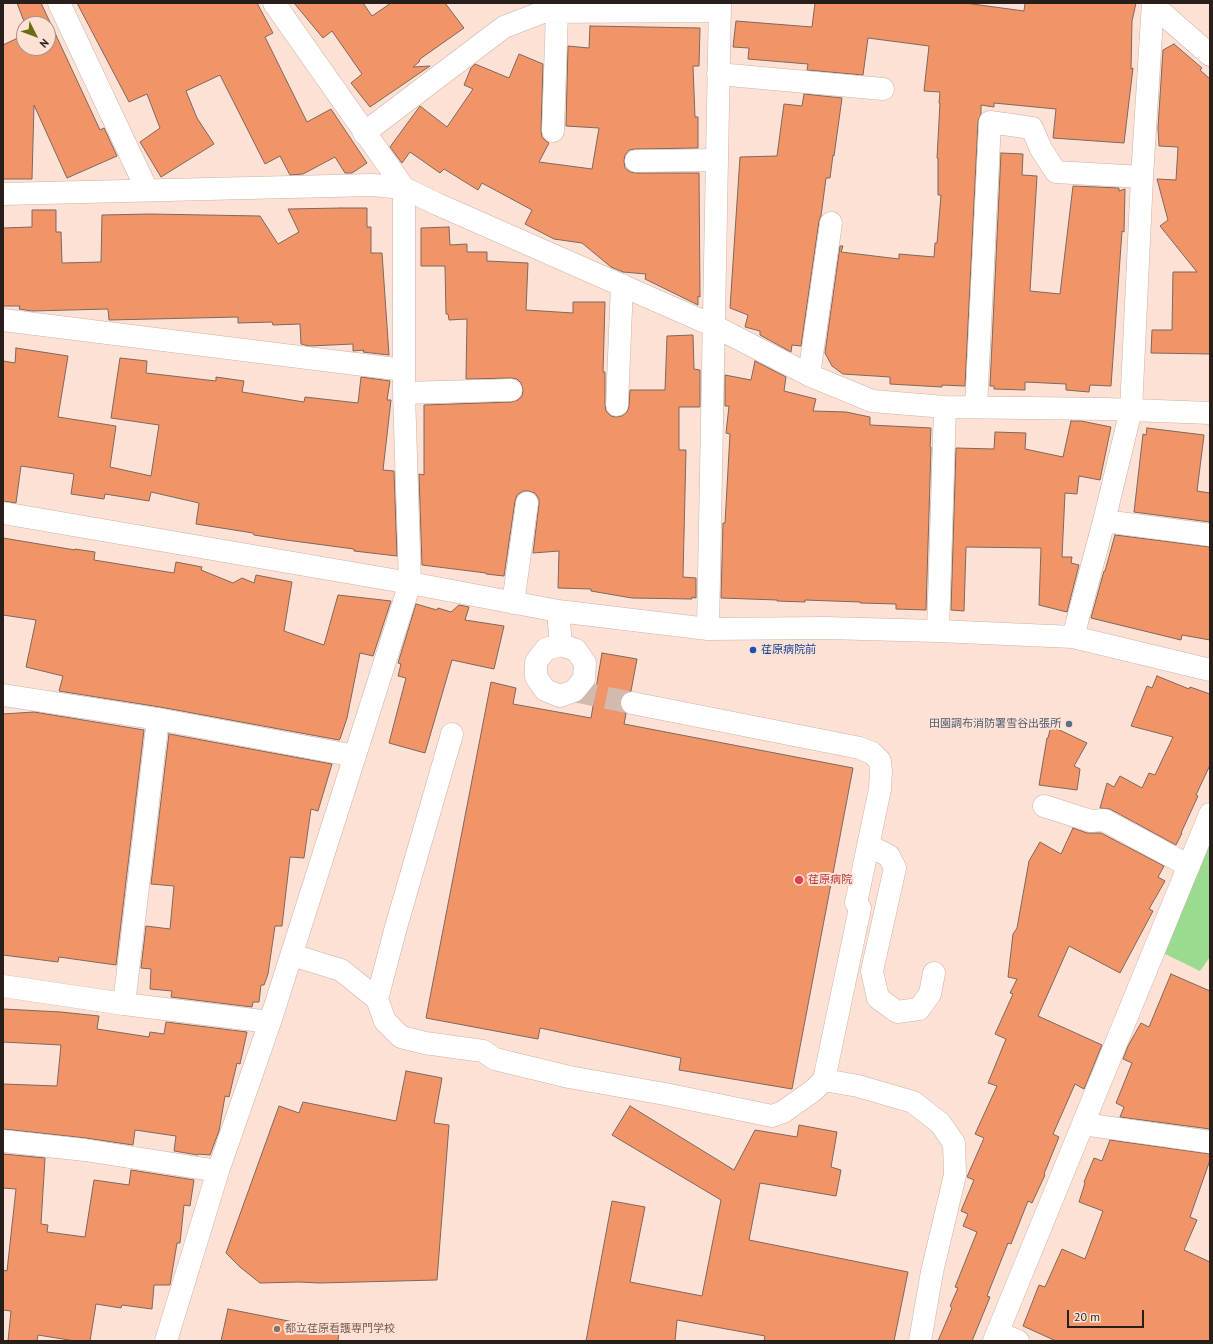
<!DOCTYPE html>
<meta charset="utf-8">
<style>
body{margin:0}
#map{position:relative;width:1213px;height:1344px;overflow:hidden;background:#fce1d4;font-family:"PT Sans",sans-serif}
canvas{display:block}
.frame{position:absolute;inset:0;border:4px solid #281f1a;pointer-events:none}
.north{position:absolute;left:16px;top:16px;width:40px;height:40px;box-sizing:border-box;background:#fce1d4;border:1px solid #a7938a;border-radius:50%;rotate:132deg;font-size:11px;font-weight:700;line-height:16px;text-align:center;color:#281f1a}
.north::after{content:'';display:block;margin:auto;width:14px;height:18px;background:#676d11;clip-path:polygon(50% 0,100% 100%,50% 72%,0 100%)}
.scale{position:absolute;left:1067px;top:1310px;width:77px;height:18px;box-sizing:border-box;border:2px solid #281f1a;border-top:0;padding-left:5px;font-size:12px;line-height:14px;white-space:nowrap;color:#281f1a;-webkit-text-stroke:3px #fce1d4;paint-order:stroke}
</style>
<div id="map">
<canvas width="1213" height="1344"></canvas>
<div class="frame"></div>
<div class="north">N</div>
<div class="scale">20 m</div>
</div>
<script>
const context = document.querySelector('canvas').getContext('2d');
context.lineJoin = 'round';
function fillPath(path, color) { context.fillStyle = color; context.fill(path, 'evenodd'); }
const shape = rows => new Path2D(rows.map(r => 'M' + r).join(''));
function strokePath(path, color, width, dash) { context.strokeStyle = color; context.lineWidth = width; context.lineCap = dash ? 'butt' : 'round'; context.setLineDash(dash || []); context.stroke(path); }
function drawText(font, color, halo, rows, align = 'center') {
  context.font = font + ' "PT Sans","Noto Sans JP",sans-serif'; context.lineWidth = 4; context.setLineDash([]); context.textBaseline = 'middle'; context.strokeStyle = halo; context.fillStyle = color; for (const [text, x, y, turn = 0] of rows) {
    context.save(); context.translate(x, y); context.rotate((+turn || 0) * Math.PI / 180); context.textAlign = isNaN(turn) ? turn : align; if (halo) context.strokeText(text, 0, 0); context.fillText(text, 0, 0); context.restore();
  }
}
fillPath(shape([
 [1210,838,1210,957,1200,971,1163,953]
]), '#9adb8f');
const building = shape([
 [17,3,41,3,100,130,104,128,117,156,67,178,34,105,32,179,3,179,3,45,24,35,24,48,48,48,48,24,25,24,17,3],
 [77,3,257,3,273,33,265,37,307,122,331,109,367,163,352,173,345,173,335,157,303,174,290,175,280,156,265,164,220,75,186,91,197,118,214,144,161,177,140,142,160,128,147,94,129,102,77,3],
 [294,3,363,3,372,16,391,3,445,3,464,28,420,59,419,62,413,67,430,66,370,107,351,83,362,74,332,31,323,38,294,3],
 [815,3,965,3,1024,11,1025,3,1136,3,1132,21,1131,69,1133,68,1124,143,1053,138,1056,109,994,103,994,107,981,105,981,114,978,121,965,386,942,385,942,387,890,384,890,377,843,374,832,366,825,353,840,246,843,246,841,252,899,259,899,254,934,257,935,243,937,243,941,195,938,195,938,158,937,158,940,103,939,103,940,92,924,91,929,46,868,38,863,75,807,70,808,64,748,59,749,48,733,47,736,21,812,27,815,3],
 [590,26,700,28,699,66,693,66,695,117,698,117,698,148,635,149,629,150,625,155,624,161,625,168,630,172,636,173,699,173,700,297,698,296,698,305,645,279,646,274,623,272,611,267,582,243,554,239,525,224,532,210,482,183,478,190,444,169,440,173,410,152,402,163,390,147,420,106,447,127,473,89,464,85,471,68,475,64,509,78,519,54,543,64,541,131,542,137,546,141,549,143,539,162,592,169,599,128,566,126,568,46,589,48,590,26],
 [1174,44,1202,68,1200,70,1210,79,1210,354,1151,353,1152,330,1172,330,1173,272,1197,272,1160,226,1168,220,1157,179,1176,180,1178,147,1159,146,1158,128,1163,50,1174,44],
 [804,94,842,98,834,156,833,155,830,178,826,178,821,216,819,221,801,346,792,345,791,352,760,335,760,331,745,327,748,315,730,308,740,157,777,156,784,104,802,106,804,94],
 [1001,153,1023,154,1022,175,1037,176,1030,291,1060,294,1073,186,1119,188,1119,191,1125,189,1124,232,1122,231,1111,386,1090,385,1089,392,1066,390,1066,384,1025,382,1025,390,994,389,994,386,990,386,1001,153],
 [341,208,367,208,367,227,371,227,371,253,382,253,389,355,363,352,364,350,353,351,353,344,309,346,301,344,300,324,273,325,272,322,238,323,238,317,109,320,108,309,32,311,19,309,20,306,3,306,3,228,32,227,32,210,56,210,56,232,61,232,62,263,101,262,102,215,150,214,260,216,278,244,299,232,288,209,341,208],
 [449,227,450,245,467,244,467,252,487,252,487,261,528,263,526,310,573,313,573,302,605,302,603,372,605,372,605,404,606,411,611,416,616,417,622,416,627,412,629,406,630,390,665,390,667,336,693,335,694,369,700,370,700,407,679,407,679,450,686,450,683,577,696,578,696,598,692,597,692,599,632,598,591,591,591,589,558,588,559,551,533,553,539,504,539,499,535,493,528,491,523,491,517,495,515,501,504,576,486,574,486,573,422,565,419,474,424,475,424,405,511,402,518,400,522,396,523,390,521,383,517,379,511,378,466,379,467,319,449,320,448,314,446,314,445,266,421,266,421,228,449,227],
 [16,348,68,356,58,417,116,426,110,467,151,476,159,425,111,418,120,358,147,361,146,373,216,381,216,377,244,381,242,392,304,402,305,397,358,403,361,377,390,381,387,400,391,400,383,470,394,471,397,556,354,551,354,549,286,540,254,535,253,533,196,524,199,503,151,492,149,501,105,494,104,499,71,494,74,474,21,466,16,503,3,501,3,361,15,363,16,348],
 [755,361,786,377,784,391,816,399,813,411,846,412,870,417,870,425,931,428,930,447,931,447,926,610,896,609,896,604,860,603,860,602,805,600,805,602,777,601,777,600,721,598,723,523,725,523,730,434,726,433,729,406,725,406,725,375,751,380,755,361],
 [1071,421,1081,421,1111,427,1100,480,1079,476,1077,494,1065,493,1062,557,1072,557,1071,563,1079,565,1067,612,1039,605,1041,548,966,547,964,611,951,610,956,448,994,449,995,432,1026,433,1025,449,1063,457,1071,421],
 [1147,428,1204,435,1197,491,1210,493,1210,522,1134,512,1143,434,1146,435,1147,428],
 [1115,535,1210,547,1210,640,1182,635,1181,640,1091,618,1104,571,1105,571,1115,535],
 [3,538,75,550,75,549,95,552,94,560,174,573,176,562,202,567,201,570,233,583,242,578,254,583,256,575,292,582,284,631,324,645,338,595,391,601,373,656,360,653,347,718,340,739,339,740,160,707,59,691,63,676,26,667,36,620,3,615,3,538],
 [416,604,437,610,438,608,451,612,459,605,469,607,465,620,504,626,494,669,452,660,425,753,389,743,406,678,398,676,401,664,398,663,416,604],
 [602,653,637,659,631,691,623,695,620,701,620,707,626,714,624,724,853,768,792,1089,679,1070,681,1058,540,1028,538,1039,426,1018,491,682,516,688,513,704,591,718,602,653],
 [1157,676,1189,689,1190,687,1210,694,1210,765,1196,795,1198,796,1181,833,1182,833,1176,845,1110,809,1100,808,1107,783,1114,787,1120,776,1142,788,1149,773,1155,775,1173,737,1131,726,1147,686,1152,688,1157,676],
 [34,712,144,730,116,965,59,957,58,962,3,955,3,714,34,712],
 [1051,726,1087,743,1074,766,1080,769,1077,790,1039,785,1047,738,1048,738,1051,726],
 [169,734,332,764,318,811,311,809,304,858,290,857,282,926,275,926,268,974,264,985,261,985,259,1002,253,1002,252,1007,171,997,172,991,150,989,151,969,141,968,146,926,170,929,174,886,151,884,169,734],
 [1073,828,1087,833,1101,833,1164,866,1158,877,1165,881,1149,909,1153,911,1120,973,1069,946,1038,1016,1102,1045,1084,1089,1075,1084,1053,1134,1059,1137,1044,1174,1045,1175,1032,1203,1028,1201,1011,1244,1008,1243,987,1296,990,1297,972,1341,938,1341,952,1308,950,1306,958,1288,955,1287,977,1232,963,1226,968,1214,961,1211,974,1180,967,1177,984,1138,975,1134,997,1086,988,1083,1006,1039,995,1034,1013,994,1010,993,1017,979,1008,977,1013,934,1017,928,1029,861,1040,842,1061,854,1073,828],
 [1171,974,1210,991,1210,1129,1120,1117,1124,1107,1116,1103,1132,1063,1123,1059,1128,1046,1141,1023,1149,1027,1171,974],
 [3,1009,61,1012,99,1016,97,1029,149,1037,150,1032,164,1034,166,1022,247,1032,240,1064,237,1063,229,1097,225,1096,219,1131,210,1155,198,1154,198,1155,174,1151,176,1136,135,1130,133,1145,86,1138,3,1129,3,1084,57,1086,61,1045,3,1042,3,1009],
 [406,1071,442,1078,434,1123,449,1125,437,1280,319,1283,299,1282,260,1283,240,1267,226,1253,279,1106,299,1113,303,1102,396,1121,406,1071],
 [630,1106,734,1170,755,1130,797,1137,799,1125,837,1132,831,1167,841,1170,836,1196,760,1183,749,1240,908,1272,894,1341,764,1341,765,1336,677,1320,675,1341,586,1341,612,1201,645,1207,630,1282,702,1296,721,1200,612,1135,630,1106],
 [1110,1140,1210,1154,1210,1160,1190,1217,1197,1220,1184,1250,1210,1262,1210,1341,1056,1341,1023,1326,1039,1285,1045,1287,1062,1249,1085,1259,1103,1211,1079,1202,1085,1183,1084,1182,1094,1158,1102,1161,1110,1140],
 [3,1154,45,1158,41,1224,48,1225,47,1232,85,1237,94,1180,129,1185,131,1170,194,1180,190,1206,184,1205,180,1243,177,1243,170,1285,154,1285,152,1309,122,1305,121,1308,96,1304,90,1341,75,1341,38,1335,37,1341,8,1341,11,1311,3,1310,3,1270,7,1271,16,1189,3,1188,3,1154],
 [228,1309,339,1331,338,1341,221,1341,228,1309]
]);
fillPath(building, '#f19568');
strokePath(building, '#7e675c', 1);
strokePath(shape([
 [574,691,632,703]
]), '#d2baaf', 22, [22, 11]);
const minor = shape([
 [59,3,147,190],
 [1153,5,1210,55],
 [718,74,883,89],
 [553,131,557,12],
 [364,133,504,27,543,12,720,11],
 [636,161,717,160],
 [3,194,372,185,404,188,437,204,714,326,809,375,872,401,945,407,1105,409,1210,413],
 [3,320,404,370],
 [809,375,831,223],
 [404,393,511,390],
 [617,405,622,285],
 [976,407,990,122,1032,128,1041,149,1056,172,1142,177],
 [3,513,410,583,558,611,708,629,826,628,938,631,1073,637,1210,670],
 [1104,521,1210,535],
 [513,603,527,503],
 [558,611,561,645,576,650,585,663,584,679,574,691,560,696,545,690,536,677,536,662,546,649,561,645],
 [708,629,720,3],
 [938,631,945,407],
 [1073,637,1104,521,1131,410,1142,177,1153,3],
 [3,695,158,719,355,756],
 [1044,806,1091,821,1104,820,1189,866],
 [868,845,889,856,895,868,872,971,878,998,897,1012,919,1009,930,994,934,973],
 [292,955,341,970,377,999,385,1021,401,1037,425,1043,483,1051,495,1059,569,1077,665,1094,772,1116,783,1112,814,1090,824,1080,860,908,856,903,880,789,881,771,880,761,872,753,860,748,632,703],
 [3,986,124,1004,270,1022],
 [377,999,396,927,452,734],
 [124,1004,158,719],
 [824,1080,858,1086,913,1102,940,1123,954,1143,955,1175,932,1272,920,1341],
 [1083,1124,1210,1142],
 [3,1141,85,1150,218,1171],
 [998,1333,1018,1341],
 [166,1341,218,1171,270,1022,410,583,404,393,404,188,274,3],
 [994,1341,1210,814]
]);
strokePath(minor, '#ccb2a6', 23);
strokePath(minor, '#fff', 22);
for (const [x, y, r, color] of [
 [753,650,4,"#1a4fb4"],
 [1069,724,4,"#5c6f8a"],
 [799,880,5,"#e0444e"],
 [277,1329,4,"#8d6e63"]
]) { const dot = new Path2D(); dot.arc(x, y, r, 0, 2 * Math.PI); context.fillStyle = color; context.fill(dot); strokePath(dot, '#fce1d4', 1.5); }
drawText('11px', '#164399', '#fce1d4', [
 ["荏原病院前",761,650]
], 'left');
drawText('11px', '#4e5e75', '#fce1d4', [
 ["田園調布消防署雪谷出張所",1061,724]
], 'right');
drawText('11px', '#be3a42', '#fce1d4', [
 ["荏原病院",808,880]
], 'left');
drawText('11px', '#785e54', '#fce1d4', [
 ["都立荏原看護専門学校",285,1329]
], 'left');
</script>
